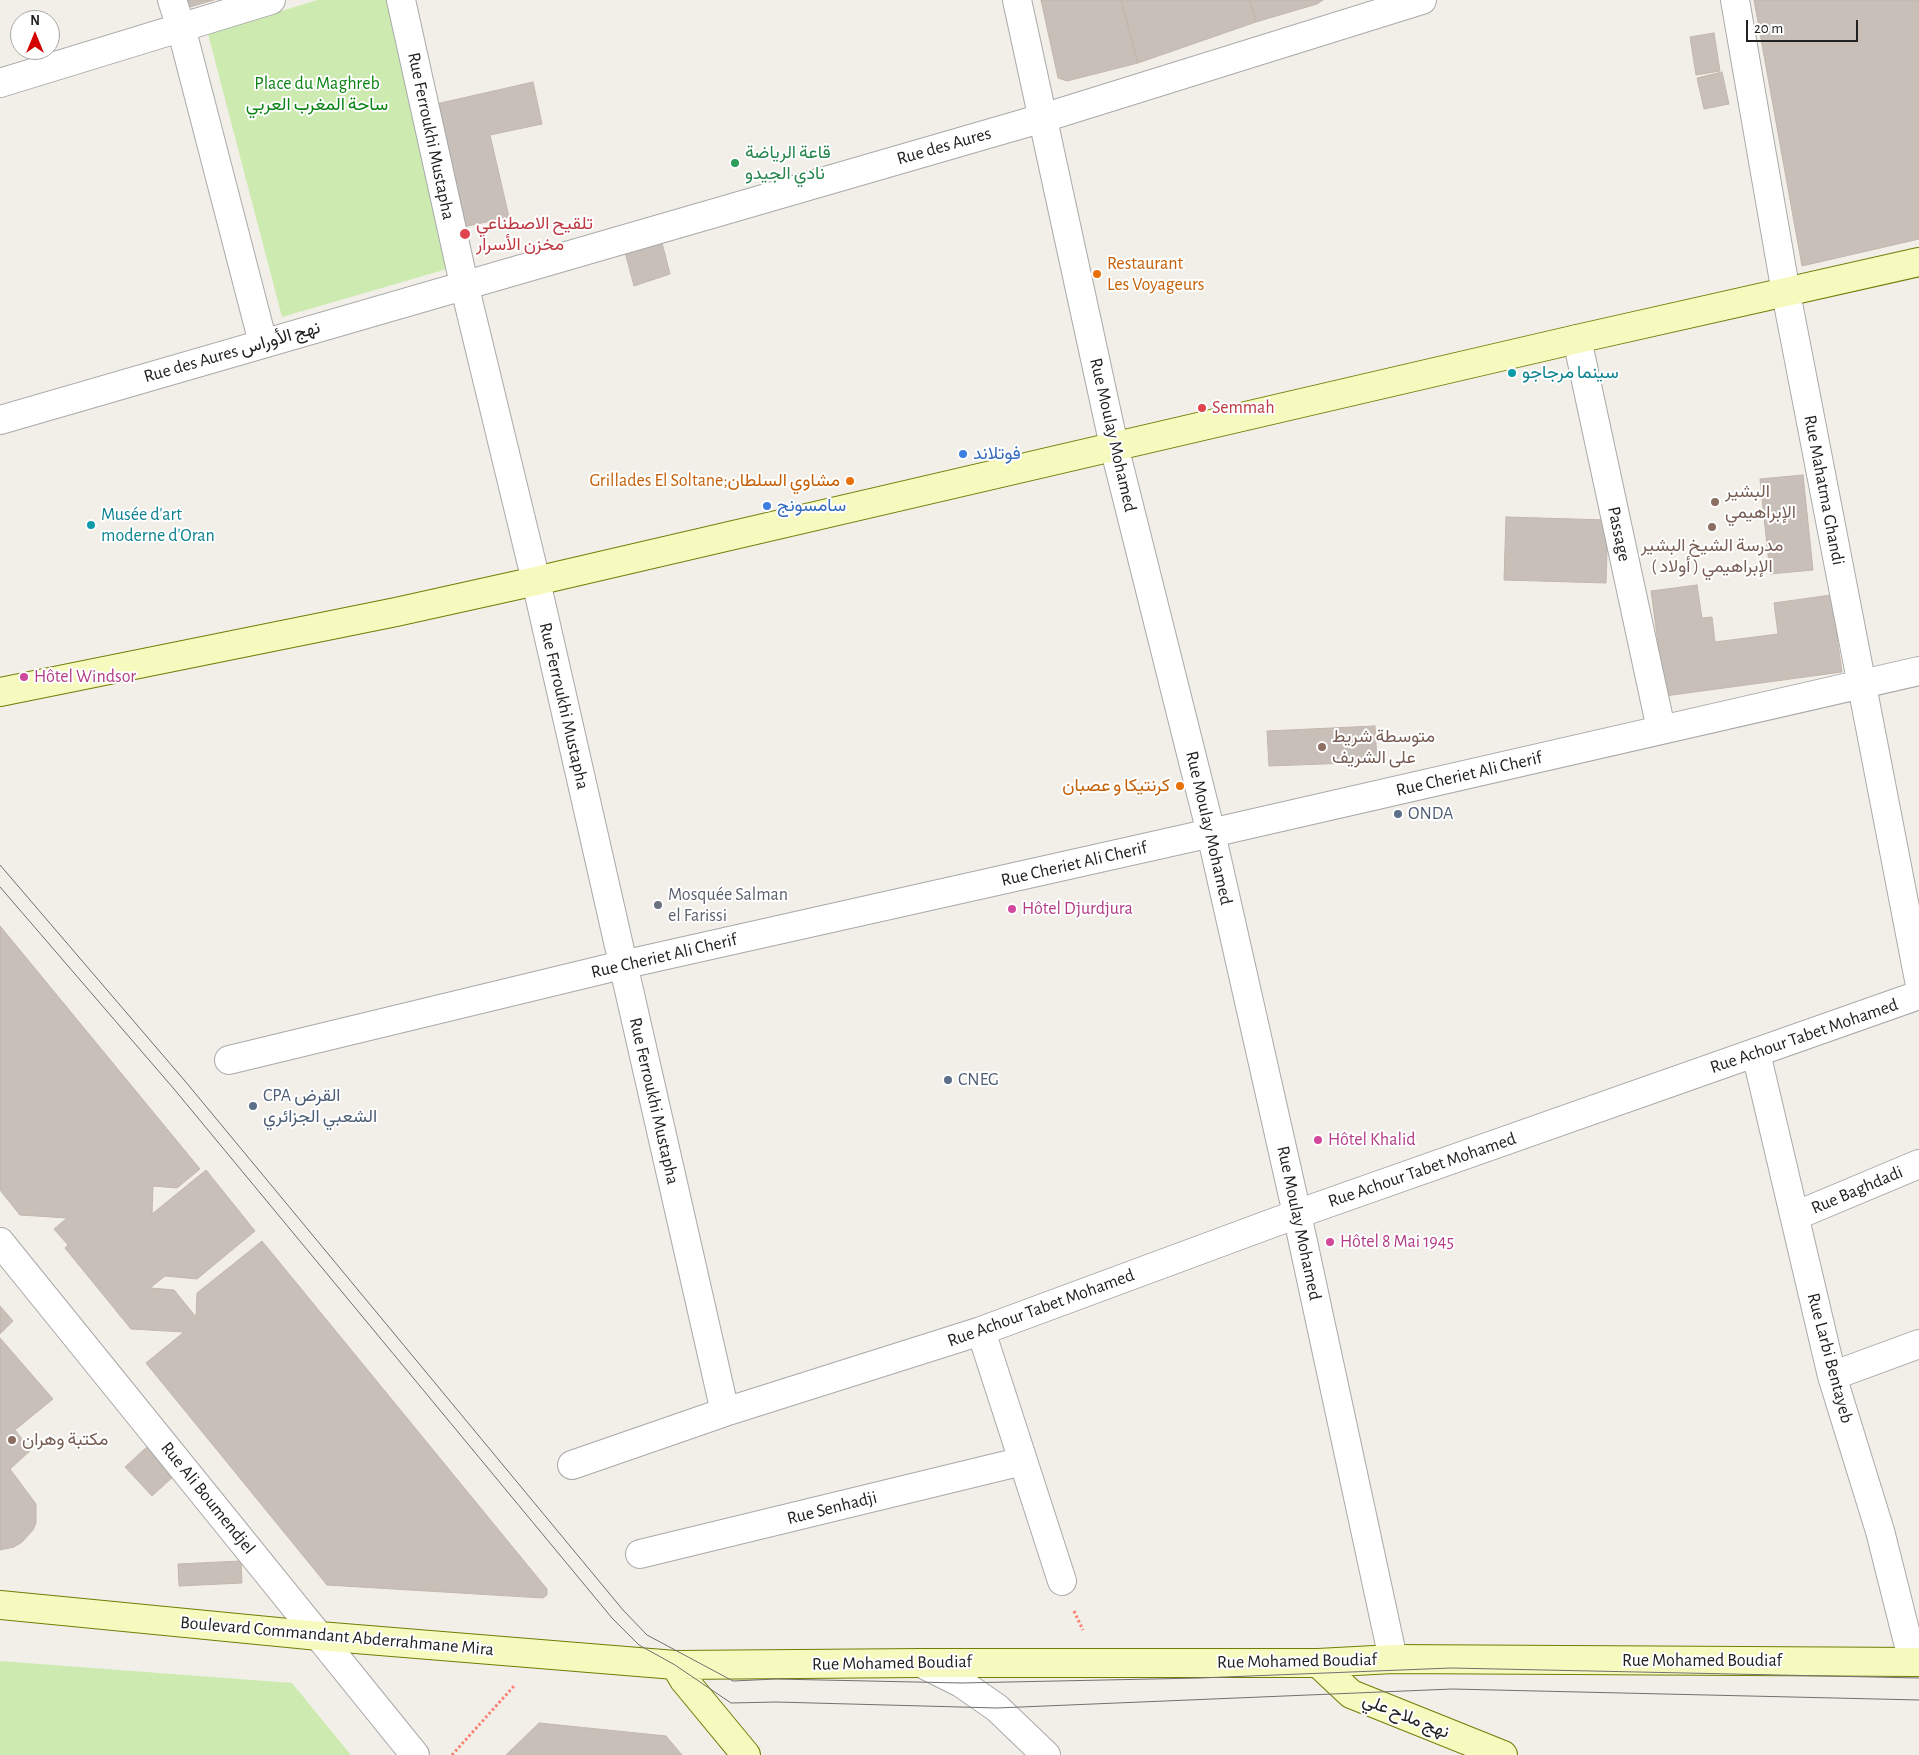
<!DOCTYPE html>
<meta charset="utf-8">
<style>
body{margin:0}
#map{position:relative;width:1919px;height:1755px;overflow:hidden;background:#f2efe9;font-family:"Alegreya Sans",sans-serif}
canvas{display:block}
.north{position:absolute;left:10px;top:10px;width:50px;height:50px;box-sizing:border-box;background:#fff;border:1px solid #a7a7a7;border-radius:50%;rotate:0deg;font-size:14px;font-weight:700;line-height:20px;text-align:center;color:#222}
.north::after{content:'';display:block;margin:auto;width:18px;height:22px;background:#d40000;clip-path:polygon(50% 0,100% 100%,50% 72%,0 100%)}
.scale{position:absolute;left:1746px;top:20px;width:112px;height:22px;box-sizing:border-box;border:2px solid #222;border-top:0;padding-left:6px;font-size:15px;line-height:18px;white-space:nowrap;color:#222;-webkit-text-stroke:4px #fff;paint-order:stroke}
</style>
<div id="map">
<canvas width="1919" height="1755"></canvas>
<div class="north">N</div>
<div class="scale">20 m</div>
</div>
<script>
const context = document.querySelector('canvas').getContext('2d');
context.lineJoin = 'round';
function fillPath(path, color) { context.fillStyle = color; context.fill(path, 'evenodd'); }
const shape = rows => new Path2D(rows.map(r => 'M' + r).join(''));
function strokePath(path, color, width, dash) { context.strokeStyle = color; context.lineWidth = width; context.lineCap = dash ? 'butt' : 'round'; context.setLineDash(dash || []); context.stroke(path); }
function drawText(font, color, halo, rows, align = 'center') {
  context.font = font + ' "Alegreya Sans",Vazirmatn,sans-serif'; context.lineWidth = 4; context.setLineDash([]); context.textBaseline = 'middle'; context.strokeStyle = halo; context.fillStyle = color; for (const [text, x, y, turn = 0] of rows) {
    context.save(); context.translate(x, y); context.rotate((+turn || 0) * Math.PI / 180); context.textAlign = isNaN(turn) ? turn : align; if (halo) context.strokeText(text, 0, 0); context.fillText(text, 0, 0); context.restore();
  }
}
fillPath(shape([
 [317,0,388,0,447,269,282,317,208,34],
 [0,1661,292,1683,351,1755,0,1755]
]), '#cdebb0');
const building = shape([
 [180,0,214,0,183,9,180,0],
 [1041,0,1121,0,1138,63,1067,81,1058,78,1041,0],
 [1121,0,1250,0,1256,22,1138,63,1121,0],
 [1250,0,1323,0,1317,4,1256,22,1250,0],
 [1754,0,1919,0,1919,239,1802,266,1754,0],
 [1714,33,1720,71,1696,75,1690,37,1714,33],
 [1722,72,1729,104,1704,109,1697,78,1722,72],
 [533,82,542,124,490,135,509,217,450,230,423,107,533,82],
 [659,231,670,274,634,286,622,241,659,231],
 [1803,475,1813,570,1770,574,1760,479,1803,475],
 [1506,517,1608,520,1606,583,1504,580,1506,517],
 [1697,585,1702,618,1712,617,1715,642,1778,634,1774,603,1831,595,1842,672,1665,696,1651,591,1697,585],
 [1375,726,1377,762,1269,766,1267,731,1375,726],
 [0,926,200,1169,177,1188,153,1186,152,1214,206,1170,255,1231,197,1279,165,1276,150,1288,174,1290,196,1317,197,1293,262,1241,547,1589,547,1595,543,1598,327,1585,146,1363,184,1332,131,1329,65,1248,68,1245,54,1229,67,1218,20,1215,0,1190,0,926],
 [0,1306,13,1321,0,1334,0,1306],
 [0,1338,53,1399,15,1430,31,1450,10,1469,36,1504,36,1523,33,1530,22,1542,14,1547,0,1550,0,1338],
 [149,1445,175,1475,152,1496,125,1467,149,1445],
 [241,1561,242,1583,179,1586,178,1564,241,1561],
 [539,1723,666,1736,682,1755,506,1755,539,1723]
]);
fillPath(building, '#c7bfb8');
strokePath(building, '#c4b6ab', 1);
const pedestrian = shape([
 [1577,339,1661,729]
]);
const minor = shape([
 [172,0,181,27,263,343],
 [401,0,464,284,536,581,725,1412],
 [1017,0,1114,446,1211,833,1297,1214,1393,1659],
 [1735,0,1786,293,1919,980],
 [0,420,1043,118,1422,0],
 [1756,1053,1832,1376,1880,1531,1913,1662],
 [229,1060,622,965,1211,833,1919,671],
 [1795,1216,1919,1164],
 [0,1242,415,1755],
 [981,1331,1062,1581],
 [1832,1376,1919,1344],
 [572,1465,725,1412,981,1331,1297,1214,1919,995],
 [640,1554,1023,1461],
 [921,1663,961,1683,997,1708,1046,1755]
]);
const tertiary = shape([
 [0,83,271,0]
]);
const secondary = shape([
 [0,692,396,612,536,581,1577,339,1919,262],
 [0,1605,319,1636,675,1665,921,1663,1318,1663,1393,1659,1919,1662],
 [1318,1663,1351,1694,1503,1755],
 [675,1665,684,1680,746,1755]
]);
strokePath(pedestrian, '#a9a9a9', 30);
strokePath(minor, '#a9a9a9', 30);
strokePath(tertiary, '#a9a9a9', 30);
strokePath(secondary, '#707d05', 30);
strokePath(shape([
 [1074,1611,1083,1630],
 [452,1755,514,1686]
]), '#fa8072', 3, [2.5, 2.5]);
strokePath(pedestrian, '#fff', 28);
strokePath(minor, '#fff', 28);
strokePath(tertiary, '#fff', 28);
strokePath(secondary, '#f7fabf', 28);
strokePath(shape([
 [0,865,185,1081,623,1610,647,1635,733,1681,776,1679,961,1683,1200,1678,1451,1668,1919,1678],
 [0,887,174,1089,612,1618,639,1645,675,1665,731,1703,776,1702,997,1708,1452,1689,1919,1700]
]), '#707070', 1);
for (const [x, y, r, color] of [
 [735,163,5,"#2e9e5b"],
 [465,234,6,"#e0444e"],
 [1097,274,5,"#e8710a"],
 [1512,373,5,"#0f9aa8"],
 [1202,408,5,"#e0444e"],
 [963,454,5,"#3f7fe0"],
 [850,481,5,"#e8710a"],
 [1715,502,5,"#8d6e63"],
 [767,506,5,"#3f7fe0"],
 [91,525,5,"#0f9aa8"],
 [1712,527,5,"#8d6e63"],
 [24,677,5,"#d1479c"],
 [1322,747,5,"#8d6e63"],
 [1180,786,5,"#e8710a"],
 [1398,814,5,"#5c6f8a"],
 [658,905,5,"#6b7280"],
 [1012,909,5,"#d1479c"],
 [948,1080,5,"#5c6f8a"],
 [253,1106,5,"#5c6f8a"],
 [1318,1140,5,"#d1479c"],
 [1330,1242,5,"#d1479c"],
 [12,1440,5,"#8d6e63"]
]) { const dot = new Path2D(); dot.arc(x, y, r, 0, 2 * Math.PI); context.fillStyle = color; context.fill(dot); strokePath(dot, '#fff', 2); }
drawText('18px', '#0c8416', '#fff', [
 ["Place du Maghreb",317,84],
 ["ساحة المغرب العربي",317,105]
]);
drawText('18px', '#222', '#fff', [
 ["Rue Ferroukhi Mustapha",431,136,78],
 ["Rue des Aures",944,146,-16],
 ["Rue des Aures نهج الأوراس",232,352,-16],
 ["Rue Moulay Mohamed",1113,435,77],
 ["Rue Mahatma Ghandi",1824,490,79],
 ["Passage",1619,534,78],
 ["Rue Ferroukhi Mustapha",564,706,77],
 ["Rue Cheriet Ali Cherif",1469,774,-13],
 ["Rue Moulay Mohamed",1209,828,77],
 ["Rue Cheriet Ali Cherif",1074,864,-13],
 ["Rue Cheriet Ali Cherif",664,956,-13],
 ["Rue Achour Tabet Mohamed",1804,1036,-19],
 ["Rue Ferroukhi Mustapha",654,1101,77],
 ["Rue Achour Tabet Mohamed",1422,1170,-19],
 ["Rue Baghdadi",1857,1190,-23],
 ["Rue Moulay Mohamed",1299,1223,78],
 ["Rue Achour Tabet Mohamed",1041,1308,-20],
 ["Rue Larbi Bentayeb",1830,1358,75],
 ["Rue Ali Boumendjel",208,1498,51],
 ["Rue Senhadji",832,1508,-14],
 ["Boulevard Commandant Abderrahmane Mira",337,1636,5],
 ["Rue Mohamed Boudiaf",1297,1661,-1],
 ["Rue Mohamed Boudiaf",1702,1661],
 ["Rue Mohamed Boudiaf",892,1663,-1],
 ["نهج ملاح علي",1406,1716,22]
]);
drawText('18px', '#27864d', '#fff', [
 ["قاعة الرياضة",745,153],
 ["نادي الجيدو",745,174]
], 'left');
drawText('18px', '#be3a42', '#fff', [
 ["تلقيح الاصطناعي",476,224],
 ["مخزن الأسرار",476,245],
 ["Semmah",1212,408]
], 'left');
drawText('18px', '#c56008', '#fff', [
 ["Restaurant",1107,264,"left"],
 ["Les Voyageurs",1107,285,"left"],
 ["Grillades El Soltane;مشاوي السلطان",840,481],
 ["كرنتيكا و عصبان",1170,786]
], 'right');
drawText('18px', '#0d838f', '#fff', [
 ["سينما مرجاجو",1522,373],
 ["Musée d'art",101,515],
 ["moderne d'Oran",101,536]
], 'left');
drawText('18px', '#366cbe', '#fff', [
 ["فوتلاند",973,454],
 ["سامسونج",777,506]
], 'left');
drawText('18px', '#785e54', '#fff', [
 ["البشير",1725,492],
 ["الإبراهيمي",1725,513],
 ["مدرسة الشيخ البشير",1712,546,"center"],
 ["الإبراهيمي ( أولاد )",1712,567,"center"],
 ["متوسطة شريط",1332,737],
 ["على الشريف",1332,758],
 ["مكتبة وهران",22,1440]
], 'left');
drawText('18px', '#b23c85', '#fff', [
 ["Hôtel Windsor",34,677],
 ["Hôtel Djurdjura",1022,909],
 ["Hôtel Khalid",1328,1140],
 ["Hôtel 8 Mai 1945",1340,1242]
], 'left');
drawText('18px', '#4e5e75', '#fff', [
 ["ONDA",1408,814],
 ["CNEG",958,1080],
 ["CPA القرض",263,1096],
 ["الشعبي الجزائري",263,1117]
], 'left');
drawText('18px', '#5b616d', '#fff', [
 ["Mosquée Salman",668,895],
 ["el Farissi",668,916]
], 'left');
</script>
